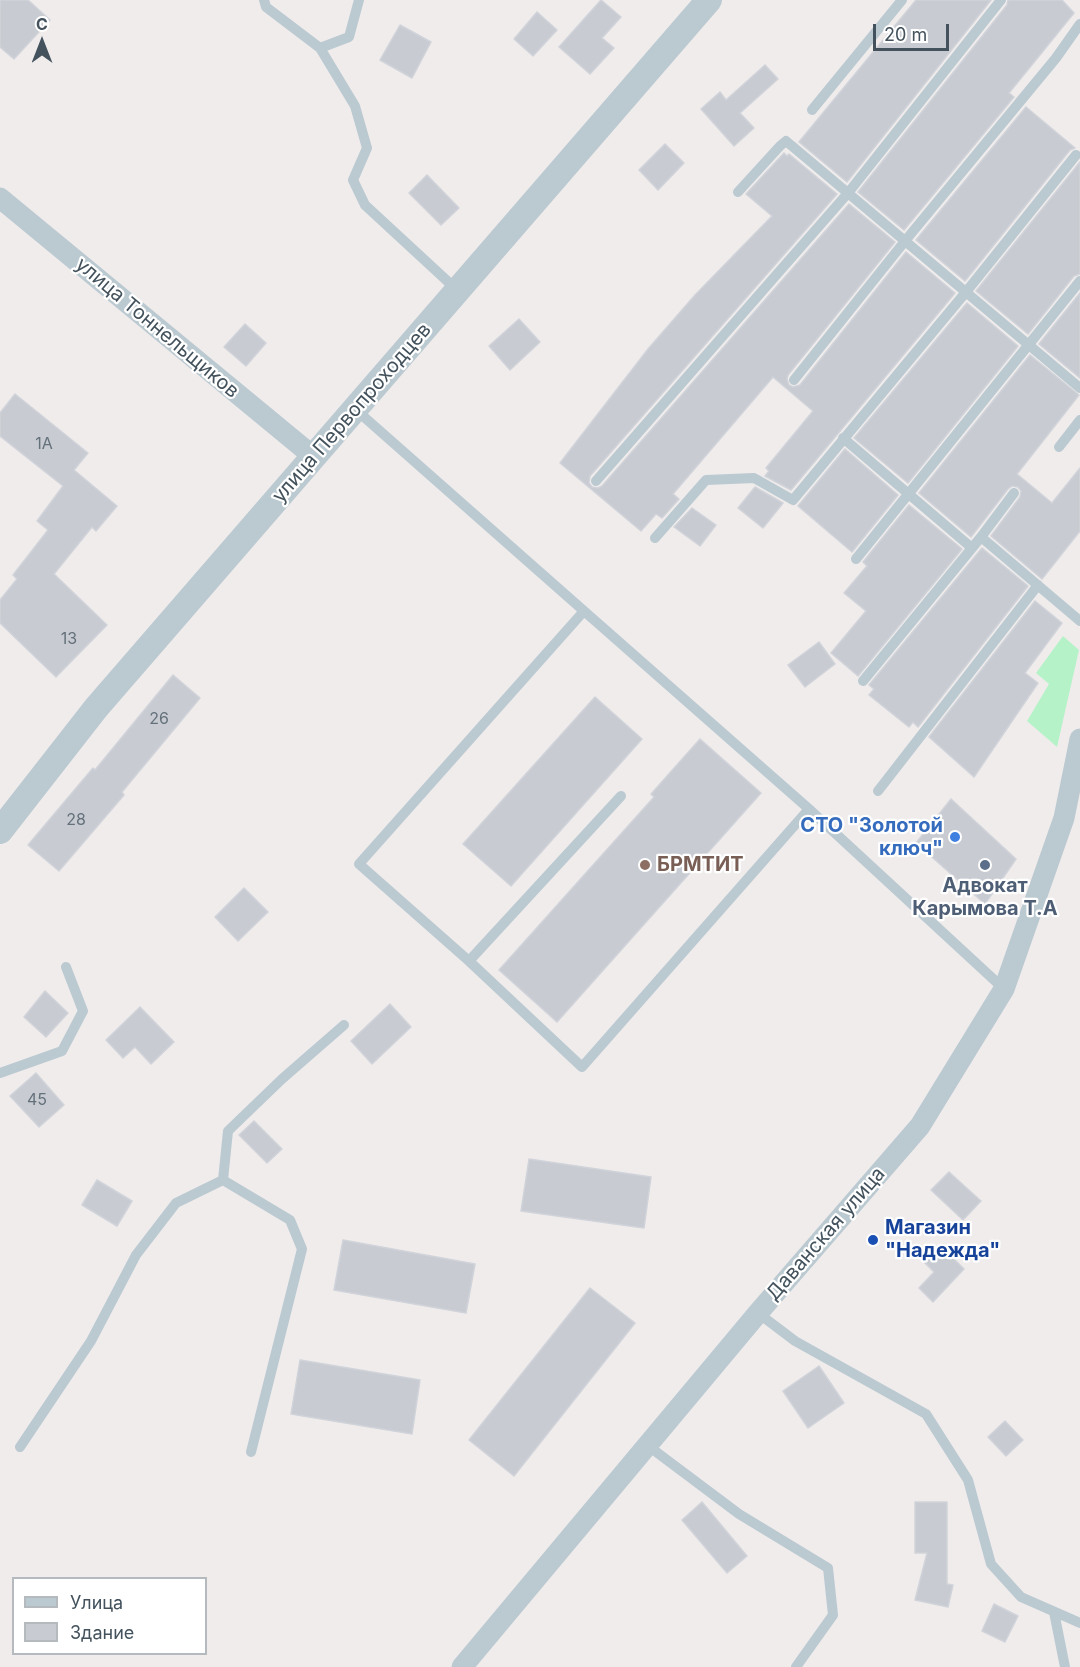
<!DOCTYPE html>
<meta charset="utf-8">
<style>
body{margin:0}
#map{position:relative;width:1080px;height:1667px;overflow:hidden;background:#f0ecec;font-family:Inter,sans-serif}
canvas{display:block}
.legend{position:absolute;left:12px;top:1577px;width:195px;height:78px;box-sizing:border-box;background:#fff;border:2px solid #b4babe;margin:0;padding:8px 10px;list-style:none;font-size:18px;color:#43525c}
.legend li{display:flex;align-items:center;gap:12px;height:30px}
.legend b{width:30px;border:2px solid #b4babe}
.north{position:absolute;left:12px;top:12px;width:60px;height:60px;-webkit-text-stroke:4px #fff;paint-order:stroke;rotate:0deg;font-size:16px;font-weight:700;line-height:24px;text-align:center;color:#43525c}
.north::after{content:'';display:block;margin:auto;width:21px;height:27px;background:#43525c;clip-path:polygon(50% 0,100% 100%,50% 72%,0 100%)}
.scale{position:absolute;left:873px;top:24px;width:76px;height:27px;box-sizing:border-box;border:3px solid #43525c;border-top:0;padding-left:8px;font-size:18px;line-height:21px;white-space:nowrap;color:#43525c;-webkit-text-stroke:4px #fff;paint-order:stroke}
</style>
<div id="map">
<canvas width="1080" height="1667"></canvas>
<ul class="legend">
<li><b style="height:8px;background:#bbc9d1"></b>Улица</li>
<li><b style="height:16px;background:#c8ccd2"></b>Здание</li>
</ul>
<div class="north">С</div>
<div class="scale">20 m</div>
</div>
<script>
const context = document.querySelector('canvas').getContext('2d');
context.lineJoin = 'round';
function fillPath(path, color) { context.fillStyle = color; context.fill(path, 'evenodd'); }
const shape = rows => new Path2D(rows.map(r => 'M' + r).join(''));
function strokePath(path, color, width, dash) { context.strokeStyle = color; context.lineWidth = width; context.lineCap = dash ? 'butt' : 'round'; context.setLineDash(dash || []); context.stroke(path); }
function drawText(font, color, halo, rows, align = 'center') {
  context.font = font + ' Inter,sans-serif'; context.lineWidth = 4.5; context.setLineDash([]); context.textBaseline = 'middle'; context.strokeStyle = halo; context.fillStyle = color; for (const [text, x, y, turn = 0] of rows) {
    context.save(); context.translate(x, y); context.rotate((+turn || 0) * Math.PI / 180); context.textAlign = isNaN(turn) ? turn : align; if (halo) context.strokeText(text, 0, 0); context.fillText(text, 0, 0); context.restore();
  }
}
fillPath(shape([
 [1063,636,1079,650,1057,747,1027,721,1049,684,1036,673]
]), '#b6f2c8');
const building = shape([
 [0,0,28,0,50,20,14,59,0,47,0,0],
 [601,0,621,17,602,38,614,48,590,74,559,47,601,0],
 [916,0,991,0,847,182,799,142,916,0],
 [1008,0,1062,0,1074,13,1009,93,1014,97,904,230,858,192,1007,5,1008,0],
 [537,12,557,30,533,56,514,39,537,12],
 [400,25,431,42,412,78,380,60,400,25],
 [765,65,778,79,740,113,754,128,734,146,701,109,720,92,726,100,765,65],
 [1026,107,1075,148,1070,150,965,281,916,240,1026,107],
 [665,144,684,163,658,190,639,170,665,144],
 [784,153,787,156,789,154,837,194,590,476,589,483,592,487,598,488,602,486,849,204,895,242,788,375,787,379,789,385,793,387,800,385,906,252,955,293,791,490,765,476,769,471,766,468,813,411,773,377,673,494,679,499,662,518,656,514,641,531,560,463,648,349,695,295,772,216,746,194,784,153],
 [1080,162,1080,274,1074,276,1028,334,976,291,1080,162],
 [427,175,459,208,441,225,409,193,427,175],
 [1080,293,1080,378,1039,344,1080,293],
 [967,303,1018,346,908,483,854,438,967,303],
 [519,319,540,342,510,370,489,346,519,319],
 [245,324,266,343,246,366,224,347,245,324],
 [1030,355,1079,395,1017,474,1052,503,1080,468,1080,531,1042,579,991,536,1020,497,1021,491,1018,487,1012,486,1008,489,971,537,919,493,1030,355],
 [15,394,88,453,74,470,117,506,96,531,92,527,54,574,107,625,56,677,0,623,0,600,17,579,13,575,48,530,37,521,63,486,0,436,0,413,15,394],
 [845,449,898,495,852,552,798,506,845,449],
 [755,487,783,503,763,528,738,508,755,487],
 [909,505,962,549,858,676,831,653,866,611,844,593,867,566,863,562,909,505],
 [692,508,716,525,700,546,674,527,692,508],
 [982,548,1028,586,918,727,913,722,909,727,869,695,874,689,869,685,982,548],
 [1035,601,1062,623,1025,673,1038,683,974,777,929,737,1035,601],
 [819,642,835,664,805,687,788,665,819,642],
 [173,675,200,698,122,792,124,795,59,871,28,845,93,768,95,770,173,675],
 [595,697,642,739,511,886,463,844,595,697],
 [700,739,761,793,557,1022,499,970,654,797,651,794,700,739],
 [951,799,1016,859,985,904,916,843,951,799],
 [244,888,268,912,238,941,215,917,244,888],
 [45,991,68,1013,46,1037,24,1017,45,991],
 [390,1004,411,1027,372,1064,351,1041,390,1004],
 [140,1007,174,1042,151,1064,135,1047,123,1058,106,1040,140,1007],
 [36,1073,64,1105,39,1127,10,1096,36,1073],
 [254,1121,282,1149,267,1163,239,1135,254,1121],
 [529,1159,651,1177,644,1228,521,1211,529,1159],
 [949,1172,981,1201,963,1220,931,1190,949,1172],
 [97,1180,132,1201,117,1226,82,1205,97,1180],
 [343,1240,475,1264,466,1313,334,1290,343,1240],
 [941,1246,964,1269,933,1302,919,1288,934,1272,925,1263,941,1246],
 [590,1288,635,1323,514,1476,469,1440,590,1288],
 [300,1360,420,1380,412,1434,291,1414,300,1360],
 [819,1366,844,1403,808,1428,783,1391,819,1366],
 [1005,1421,1023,1440,1006,1456,988,1437,1005,1421],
 [702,1502,747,1556,727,1573,682,1520,702,1502],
 [915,1502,947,1502,947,1584,953,1585,948,1607,915,1600,927,1553,915,1553,915,1502],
 [994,1604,1018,1616,1005,1642,982,1631,994,1604]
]);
fillPath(building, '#c8ccd2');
strokePath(building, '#d0d3d9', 1.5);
strokePath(shape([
 [264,0,266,7,320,48,349,37,359,0],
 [320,48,355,106,367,148,353,180,365,205,457,290],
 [812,110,902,0],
 [738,192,780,146,786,141,1080,388],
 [794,380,905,241,1056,58,1080,24],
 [355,409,584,611],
 [843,438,972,548,981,537,1080,621],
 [1059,447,1080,420],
 [596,481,848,193,1001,0],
 [981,537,1014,493],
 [655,538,706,480,754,478,793,500,966,292,1076,155],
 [856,559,1080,281],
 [863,681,972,548],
 [878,791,1038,585],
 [809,809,582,1067,469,961,359,864,584,611,809,809,1004,989],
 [469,961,621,796],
 [0,1073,62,1051,83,1011,66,967],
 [223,1180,290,1220,302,1249,251,1452],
 [758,1313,795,1341,926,1414,968,1480,991,1564,1021,1597,1080,1623],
 [647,1445,739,1514,828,1568,833,1615,796,1667],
 [20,1447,91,1341,136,1255,176,1203,223,1180,228,1131,282,1079,344,1025],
 [1054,1612,1065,1667]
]), '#bbc9d1', 10);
strokePath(shape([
 [0,198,314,457],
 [462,1667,758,1313,920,1126,1004,989,1064,818,1080,739]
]), '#bbc9d1', 21);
strokePath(shape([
 [0,831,96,708,709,0]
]), '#bbc9d1', 26);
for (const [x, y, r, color] of [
 [955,837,6,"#3f7fe0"],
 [645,865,6,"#8d6e63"],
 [985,865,6,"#5c6f8a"],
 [873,1240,6,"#1a4fb4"]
]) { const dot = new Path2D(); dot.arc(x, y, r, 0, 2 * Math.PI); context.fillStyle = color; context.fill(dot); strokePath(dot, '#fff', 2); }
drawText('16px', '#64707a', null, [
 ["1А",44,444],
 ["13",69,639],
 ["26",159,719],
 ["28",76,820],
 ["45",37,1100]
]);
drawText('20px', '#43525c', '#fff', [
 ["улица Тоннельщиков",157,328,40],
 ["улица Первопроходцев",352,413,-49],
 ["Даванская улица",826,1234,-49]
]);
drawText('bold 20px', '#366cbe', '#fff', [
 ["СТО \"Золотой",943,826],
 ["ключ\"",943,849]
], 'right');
drawText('bold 20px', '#785e54', '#fff', [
 ["БРМТИТ",657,865]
], 'left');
drawText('bold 20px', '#4e5e75', '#fff', [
 ["Адвокат",985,886],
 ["Карымова Т.А",985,909]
]);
drawText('bold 20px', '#164399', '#fff', [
 ["Магазин",885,1228],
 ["\"Надежда\"",885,1251]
], 'left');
</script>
